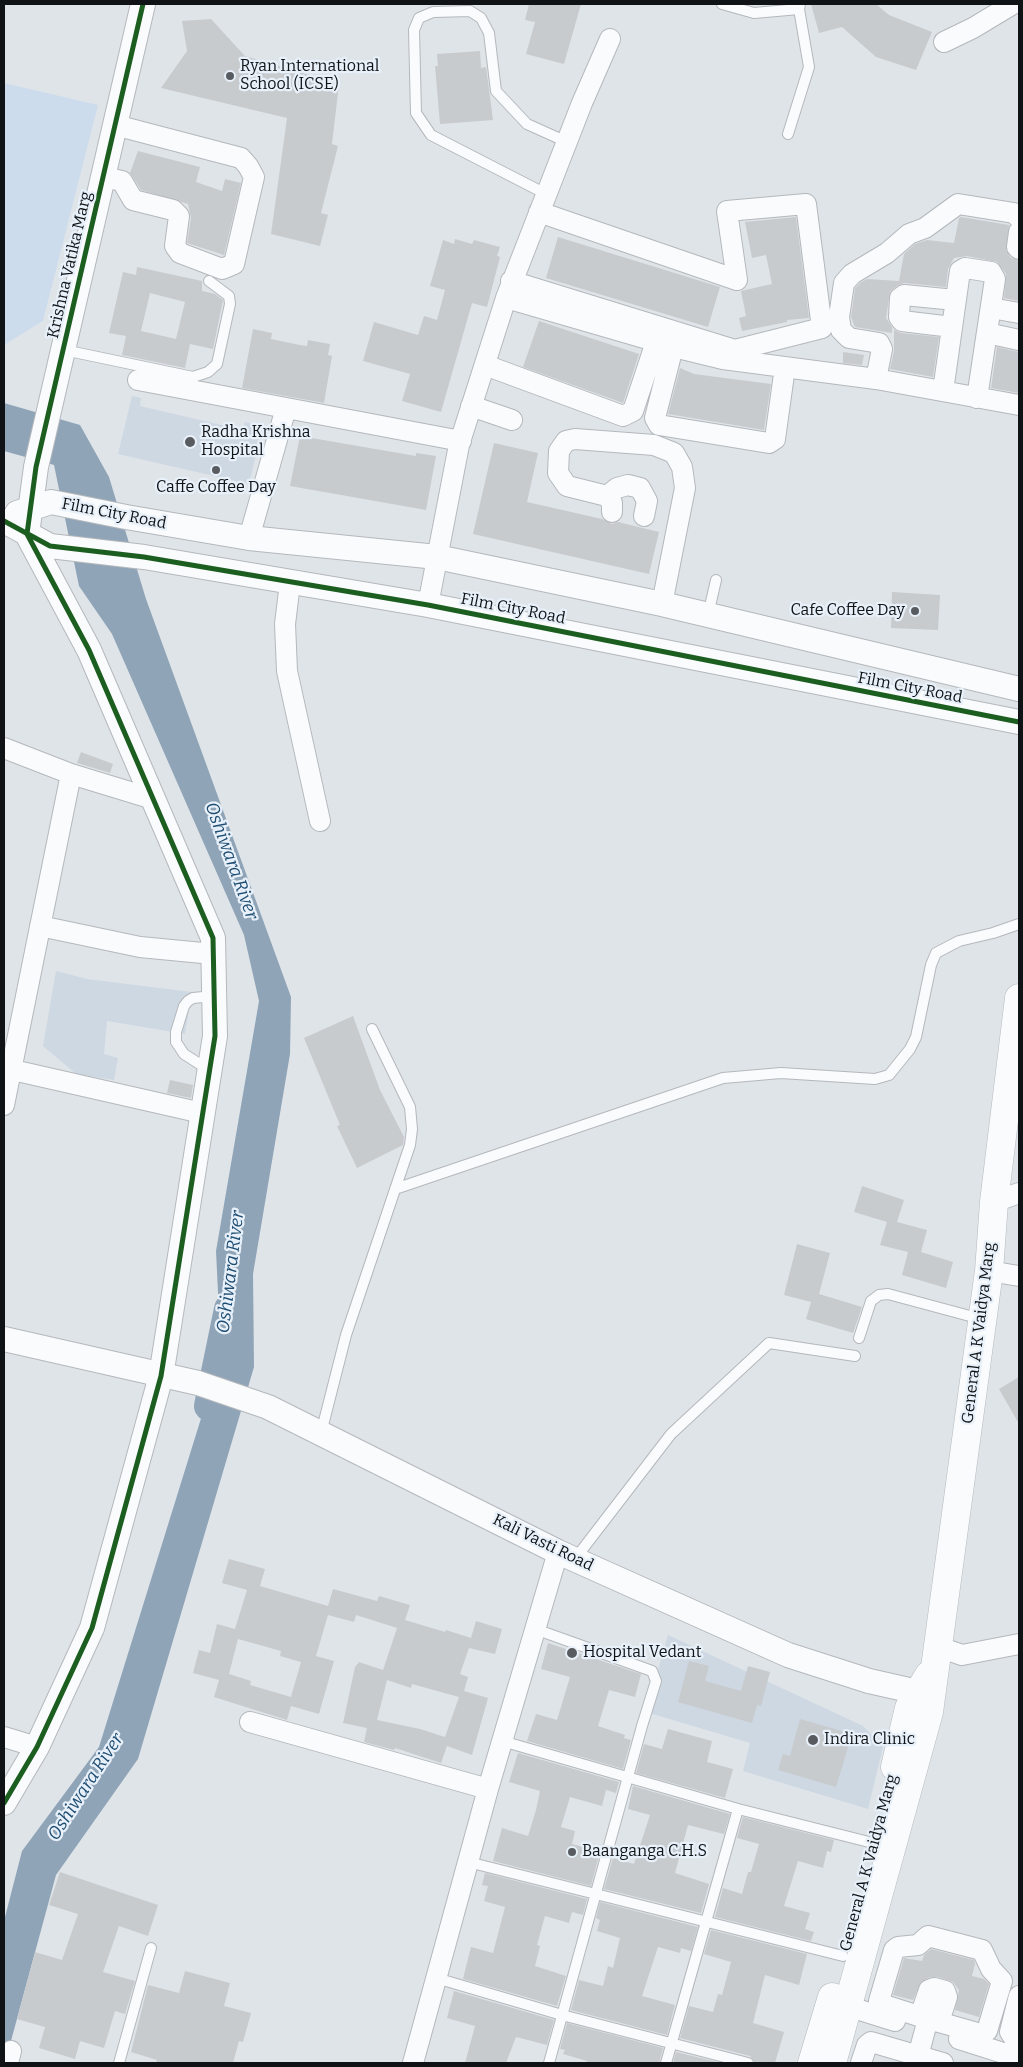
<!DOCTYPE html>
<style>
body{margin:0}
#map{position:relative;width:1023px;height:2067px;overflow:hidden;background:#dfe4e9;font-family:Bitter,serif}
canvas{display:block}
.frame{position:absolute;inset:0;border:5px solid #101316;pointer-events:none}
</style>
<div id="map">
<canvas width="1023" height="2067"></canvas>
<div class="frame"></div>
</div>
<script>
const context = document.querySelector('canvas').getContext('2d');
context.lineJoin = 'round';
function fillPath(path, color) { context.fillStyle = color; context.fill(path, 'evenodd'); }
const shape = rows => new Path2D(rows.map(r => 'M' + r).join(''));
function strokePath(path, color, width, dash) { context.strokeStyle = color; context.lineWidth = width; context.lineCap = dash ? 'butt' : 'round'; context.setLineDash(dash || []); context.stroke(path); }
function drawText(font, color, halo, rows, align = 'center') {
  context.font = font + ' Bitter,serif'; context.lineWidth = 4.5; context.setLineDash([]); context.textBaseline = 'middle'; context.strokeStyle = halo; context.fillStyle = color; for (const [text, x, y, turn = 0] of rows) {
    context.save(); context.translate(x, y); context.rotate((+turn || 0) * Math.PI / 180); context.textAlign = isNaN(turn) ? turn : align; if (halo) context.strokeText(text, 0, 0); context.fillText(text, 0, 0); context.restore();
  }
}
fillPath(shape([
 [132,396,141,398,140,406,243,430,245,422,263,426,249,484,118,454],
 [56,971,87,979,192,992,185,1034,107,1021,104,1054,118,1058,114,1080,76,1074,43,1046],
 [668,1635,863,1726,883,1747,868,1809,743,1771,750,1743,646,1712]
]), '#ced8e2');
fillPath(shape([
 [4,83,98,105,43,321,4,345]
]), '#ccdcec');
fillPath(shape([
 [4,403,80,425,109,477,146,599,291,997,290,1054,253,1274,254,1367,138,1759,56,1875,5,2063,4,1921,22,1851,99,1747,221,1354,216,1251,259,1001,244,935,112,634,79,586,54,465,4,451]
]), '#8fa4b7');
strokePath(shape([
 [209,1406,229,1309]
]), '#8fa4b7', 30);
fillPath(shape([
 [529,4,581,4,564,64,526,54,535,22,525,20],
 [811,4,876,4,889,15,932,32,916,70,876,57,842,27,819,33],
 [211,19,245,56,339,84,332,144,338,146,321,213,328,215,320,246,271,234,287,118,161,88,187,51,182,21],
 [480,51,481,68,486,67,493,120,440,124,435,66,438,66,437,54],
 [138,151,200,167,196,182,222,191,225,179,241,183,224,255,187,243,191,218,188,204,141,190,130,173],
 [796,217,809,318,787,320,787,322,742,331,739,318,746,316,741,291,772,284,766,255,752,258,745,222],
 [961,217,1009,225,1006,250,1011,258,1019,261,1019,301,1004,298,1006,274,997,262,967,256,954,258,948,269,946,287,904,283,897,286,890,292,886,318,892,327,892,333,855,327,851,317,855,288,860,283,867,279,899,281,904,254,915,244,927,240,954,243,959,218],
 [558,237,720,287,708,327,546,278],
 [455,239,472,244,474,240,500,247,497,256,500,257,487,307,472,303,441,412,402,401,410,374,363,361,374,322,418,335,424,316,437,320,445,290,430,286,443,240,454,244],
 [137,267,202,281,202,291,215,294,223,300,213,349,190,344,185,368,122,355,126,336,109,333,123,272,136,275],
 [150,293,185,302,176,339,141,331],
 [539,321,639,354,623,403,523,367],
 [253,329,272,333,271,339,300,345,307,346,308,340,330,344,328,355,332,356,324,403,242,388],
 [894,330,901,333,939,337,933,377,890,369,894,351],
 [997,347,1019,352,1019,393,991,388],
 [843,352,864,355,862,365,843,363],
 [680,368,694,374,771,384,764,430,668,414],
 [300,436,416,456,416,453,436,456,426,510,290,486],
 [494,443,538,453,527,502,602,519,612,524,618,522,659,532,649,574,473,534],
 [892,592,940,595,938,630,891,628],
 [81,752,113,764,110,773,77,763],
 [353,1016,380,1090,404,1137,403,1145,357,1168,337,1126,340,1125,304,1038],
 [170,1080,193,1085,191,1098,167,1093],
 [862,1186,904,1200,897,1222,927,1230,921,1252,953,1262,946,1288,902,1275,908,1252,880,1245,887,1222,854,1212],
 [797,1244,830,1253,819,1294,862,1307,853,1333,806,1319,811,1302,784,1295],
 [1019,1377,1019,1424,999,1389],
 [229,1559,265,1569,260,1586,328,1606,333,1589,377,1601,379,1596,410,1605,405,1620,445,1632,446,1630,471,1638,476,1621,502,1629,495,1654,469,1648,460,1674,468,1677,464,1691,488,1698,472,1755,447,1746,441,1763,395,1748,394,1750,364,1742,367,1728,343,1723,355,1667,359,1662,383,1670,397,1628,356,1615,354,1622,328,1615,316,1656,334,1661,319,1714,291,1706,287,1720,214,1697,219,1680,193,1673,199,1650,210,1653,217,1624,235,1629,247,1590,222,1583],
 [238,1639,281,1651,280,1656,301,1662,291,1697,250,1685,251,1681,229,1674],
 [387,1680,411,1688,412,1684,459,1697,445,1737,420,1729,377,1720],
 [548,1643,641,1674,635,1697,609,1690,598,1726,625,1735,624,1738,631,1740,623,1769,527,1741,536,1714,557,1720,570,1677,541,1669],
 [689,1661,709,1666,705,1681,741,1691,748,1666,770,1672,761,1706,757,1705,752,1723,678,1702],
 [800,1719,852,1734,836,1787,778,1770,783,1754,790,1756],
 [668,1729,712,1741,707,1762,733,1769,725,1798,636,1773,644,1744,662,1749],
 [518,1753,619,1782,616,1793,606,1790,602,1806,570,1797,561,1827,575,1831,572,1844,595,1850,594,1853,599,1855,591,1886,493,1861,502,1828,528,1836,536,1810,540,1791,509,1782],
 [633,1786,730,1814,724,1834,688,1825,675,1873,709,1884,701,1913,604,1889,613,1858,634,1864,650,1815,628,1809],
 [743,1817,834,1840,831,1852,827,1851,823,1868,798,1861,784,1906,810,1913,805,1929,814,1932,811,1941,715,1917,723,1888,742,1894,748,1872,751,1872,759,1844,737,1838],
 [60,1872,158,1905,148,1936,119,1926,103,1972,135,1981,125,2014,115,2011,104,2048,80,2041,75,2059,39,2048,45,2027,17,2019,35,1952,62,1960,78,1914,49,1905],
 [485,1873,587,1899,583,1915,572,1912,569,1923,545,1916,537,1945,540,1946,535,1966,566,1976,557,2006,463,1979,471,1947,493,1953,505,1907,484,1901,488,1886,482,1885],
 [600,1902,698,1927,691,1951,681,1948,680,1953,658,1947,642,1996,675,2005,667,2035,571,2010,579,1980,603,1986,608,1966,613,1968,620,1938,597,1931,600,1920,596,1918],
 [711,1930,807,1954,799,1985,765,1975,753,2023,784,2032,775,2063,755,2063,750,2056,680,2038,689,2006,713,2012,718,1994,722,1995,731,1962,704,1954],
 [931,1949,974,1960,975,1964,972,1976,984,1979,989,1984,979,2017,955,2010,959,1990,953,1982,937,1977,930,1977,921,1982,913,2000,893,1995,904,1958,922,1961,924,1955],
 [185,1971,230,1983,224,2006,251,2013,243,2042,239,2041,233,2063,156,2063,157,2060,131,2052,148,1985,179,1993],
 [454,1991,554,2020,547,2045,516,2037,506,2063,465,2063,475,2026,447,2018],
 [567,2023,663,2048,659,2063,586,2063,587,2061,563,2054,565,2050,560,2049],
 [676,2052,721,2063,673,2063]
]), '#c7cbce');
const service = shape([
 [722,4,754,13,799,9,800,4],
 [788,134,809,67,799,9],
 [546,194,431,135,416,113,414,30,419,18,433,12,470,11,481,18,489,33,496,91,527,124,567,142],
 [64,350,193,377,208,372,217,364,230,304,229,296,209,281],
 [708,615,716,580],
 [209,1070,184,1054,176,1042,176,1032,184,1006,188,1001,193,998,214,996],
 [395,1189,723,1078,781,1073,875,1079,889,1075,910,1049,916,1037,931,965,936,953,959,941,993,933,1019,924],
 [859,1338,871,1301,879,1295,888,1294,981,1319],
 [321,1433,346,1335,410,1145,412,1129,410,1107,372,1029],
 [575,1559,671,1434,769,1343,855,1356],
 [535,1629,652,1671,656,1681,642,1726,549,2063],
 [502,1741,738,1809,877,1844],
 [468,1862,843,1956],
 [436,1978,562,2015,748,2063],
 [119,2063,151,1948],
 [666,2063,738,1809]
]);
const minor = shape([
 [944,42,973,28,1013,4],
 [103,177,122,181,133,200,173,210,179,216,175,246,180,253,222,269,234,264,254,177,248,166,241,158,115,125],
 [1019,232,1017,247,1019,249],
 [511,281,735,350,822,328,806,204,727,211,737,280,539,212],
 [506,298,682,349,723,359,876,379,1019,405],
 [991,308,1019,313],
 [952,327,902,321,899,317,900,298,904,295,955,300],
 [987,333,1019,340],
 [673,347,655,418,659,425,769,443,775,439,785,367],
 [485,365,623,416,633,411,656,342],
 [876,379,882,349,879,343,849,338,841,330,839,317,844,283,852,274,887,253,909,234,925,228,958,204,1014,213,1019,218],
 [138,380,461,441],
 [943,391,960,271,965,268,991,272,995,279,977,398],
 [471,406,512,420],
 [607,496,617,488,628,485,640,488,647,501,644,516],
 [612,512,612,503,607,496,567,486,558,473,559,451,566,441,575,439,654,445,674,453,682,467,685,488,662,604],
 [249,538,286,408],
 [290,583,285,624,287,671,320,821],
 [428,605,459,445,506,298,582,103,610,39],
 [4,748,71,774,153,799],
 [40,926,140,947,213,954],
 [4,1068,202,1113],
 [4,1105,71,774],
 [994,1202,1019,1193],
 [989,1271,1019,1276],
 [939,1647,962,1655,1019,1644],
 [250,1722,488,1789],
 [4,1737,37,1747],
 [1019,1996,1010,2032,1014,2038,1019,2040],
 [834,2002,895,2021],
 [920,2016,929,1990,934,1988,945,1991,947,1997,939,2022],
 [959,2039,1019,2058],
 [918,2056,928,2019,881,2004,879,2001,894,1950,898,1947,918,1945,928,1936,982,1950,991,1969,1002,1981,987,2031,981,2034,928,2019],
 [8,2063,11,2051],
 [413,2063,488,1789,558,1552],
 [861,2063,867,2045,871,2042,943,2063]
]);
const tertiary = shape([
 [17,513,51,502,126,517,249,538,437,557,662,604,1019,689],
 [4,521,50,546,144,557,428,605,1019,722],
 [4,1339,198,1383,268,1407,558,1552,788,1655,869,1681,931,1695],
 [4,1803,37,1747,92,1628,161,1376,215,1036,213,938,89,650,27,534,36,467,143,4]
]);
const secondary = shape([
 [895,1767,909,1708,929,1675],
 [812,2063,832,1997],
 [832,2063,929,1712,989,1271,994,1202,1019,998]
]);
strokePath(service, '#b4b8bc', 12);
strokePath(minor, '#b4b8bc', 22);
strokePath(tertiary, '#b4b8bc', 26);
strokePath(secondary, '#b4b8bc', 29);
strokePath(service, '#fafbfc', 10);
strokePath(minor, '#fafbfc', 20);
strokePath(tertiary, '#fafbfc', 24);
strokePath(secondary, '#fafbfc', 28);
strokePath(shape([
 [4,521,50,546,144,557,428,605,1019,722],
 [4,1803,37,1747,92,1628,161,1376,215,1036,213,938,89,650,27,534,36,467,143,4]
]), '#1b5e20', 5);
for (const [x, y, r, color] of [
 [230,76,5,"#585c60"],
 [190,442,6,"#585c60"],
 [216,470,5,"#585c60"],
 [915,611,5,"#585c60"],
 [572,1653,6,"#585c60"],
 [813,1740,6,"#585c60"],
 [572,1852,5,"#585c60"]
]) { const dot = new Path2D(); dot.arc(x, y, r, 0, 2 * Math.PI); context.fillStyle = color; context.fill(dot); strokePath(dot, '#e8f1fa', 2); }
drawText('16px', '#101316', '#e8f1fa', [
 ["Ryan International",240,67],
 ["School (ICSE)",240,85],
 ["Radha Krishna",201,433],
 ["Hospital",201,451],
 ["Caffe Coffee Day",216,488,"center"],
 ["Cafe Coffee Day",905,611,"right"],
 ["Hospital Vedant",583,1653],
 ["Indira Clinic",824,1740],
 ["Baanganga C.H.S",582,1852]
], 'left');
drawText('16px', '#101316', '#e8f1fa', [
 ["Krishna Vatika Marg",70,265,-77],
 ["Film City Road",114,514,11],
 ["Film City Road",513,609,11],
 ["Film City Road",910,688,11],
 ["General A K Vaidya Marg",979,1333,-83],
 ["Kali Vasti Road",543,1543,26],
 ["General A K Vaidya Marg",869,1863,-75]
]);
drawText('italic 18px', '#1f4d72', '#e8f1fa', [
 ["Oshiwara River",231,861,70],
 ["Oshiwara River",231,1272,-83],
 ["Oshiwara River",86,1787,-57]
]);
</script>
